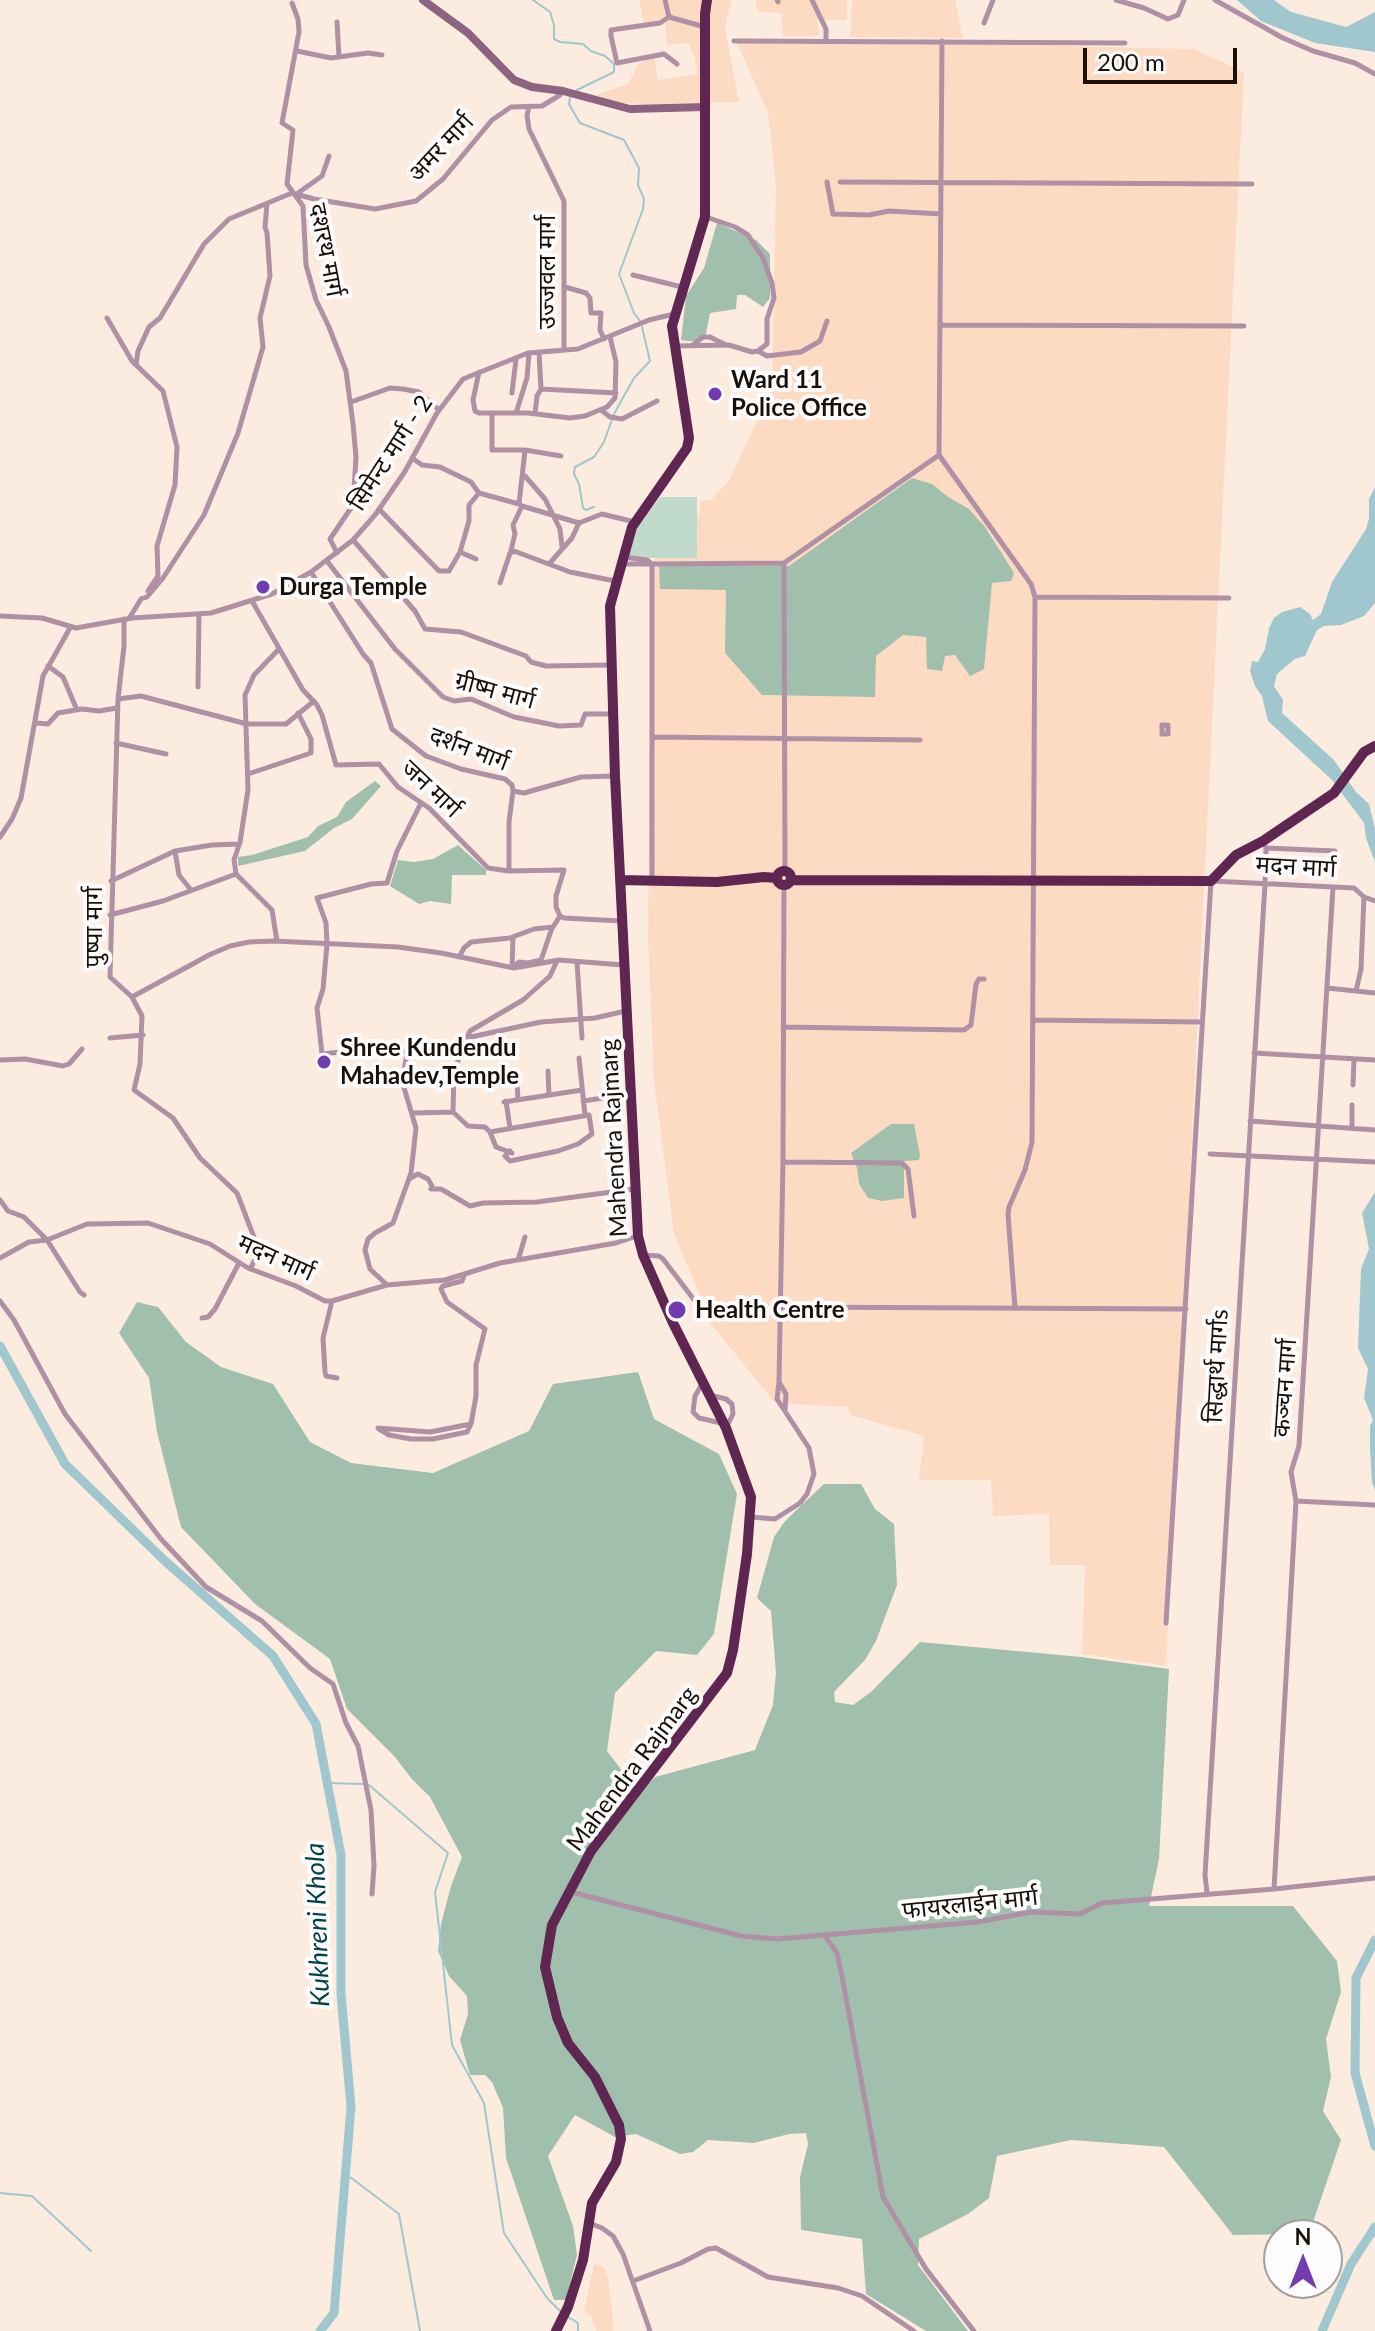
<!DOCTYPE html>
<meta charset="utf-8">
<style>
body{margin:0}
#map{position:relative;width:1375px;height:2331px;overflow:hidden;background:#fcece0;font-family:Lato,sans-serif}
canvas{display:block}
.north{position:absolute;left:1263px;top:2219px;width:80px;height:80px;box-sizing:border-box;background:#fcfcfc;border:2px solid #a19e9b;border-radius:50%;rotate:0deg;font-size:22px;font-weight:700;line-height:32px;text-align:center;color:#19100a}
.north::after{content:'';display:block;margin:auto;width:28px;height:36px;background:#733bb1;clip-path:polygon(50% 0,100% 100%,50% 72%,0 100%)}
.scale{position:absolute;left:1083px;top:48px;width:154px;height:36px;box-sizing:border-box;border:4px solid #19100a;border-top:0;padding-left:10px;font-size:24px;line-height:28px;white-space:nowrap;color:#19100a;-webkit-text-stroke:6px #fcfcfc;paint-order:stroke}
</style>
<div id="map">
<canvas width="1375" height="2331"></canvas>
<div class="north">N</div>
<div class="scale">200 m</div>
</div>
<script>
const context = document.querySelector('canvas').getContext('2d');
context.lineJoin = 'round';
function fillPath(path, color) { context.fillStyle = color; context.fill(path, 'evenodd'); }
const shape = rows => new Path2D(rows.map(r => 'M' + r).join(''));
function strokePath(path, color, width, dash) { context.strokeStyle = color; context.lineWidth = width; context.lineCap = dash ? 'butt' : 'round'; context.setLineDash(dash || []); context.stroke(path); }
function drawText(font, color, halo, rows, align = 'center') {
  context.font = font + ' Lato,"Noto Sans Devanagari",sans-serif'; context.lineWidth = 8; context.setLineDash([]); context.textBaseline = 'middle'; context.strokeStyle = halo; context.fillStyle = color; for (const [text, x, y, turn = 0] of rows) {
    context.save(); context.translate(x, y); context.rotate((+turn || 0) * Math.PI / 180); context.textAlign = isNaN(turn) ? turn : align; if (halo) context.strokeText(text, 0, 0); context.fillText(text, 0, 0); context.restore();
  }
}
fillPath(shape([
 [639,0,731,0,725,28,739,102,651,104,620,103,595,95,628,84,638,65,654,54,658,80,698,74,694,56,688,43,667,45,665,20,644,23],
 [756,0,847,0,847,20,817,20,820,36,783,36,781,13,757,12],
 [852,0,955,0,963,38,850,37],
 [735,38,1194,49,1244,72,1166,1666,1082,1654,1085,1565,1050,1565,1049,1514,993,1516,991,1480,919,1480,924,1436,850,1415,848,1407,775,1403,702,1313,705,1308,674,1234,654,1081,648,938,651,563,700,512,700,501,711,500,728,482,772,390,776,187,768,113],
 [594,2264,604,2267,608,2278,614,2328,612,2331,596,2331,591,2316,584,2311]
]), '#fddbc3');
fillPath(shape([
 [660,497,697,497,697,558,627,558,637,528]
]), '#c0dbcb');
fillPath(shape([
 [717,223,756,240,770,254,770,298,763,307,745,295,737,295,736,309,710,313,705,338,697,342,681,340,686,296,704,268],
 [912,478,932,484,948,497,969,509,985,527,1014,573,1011,581,992,583,984,669,970,676,955,655,945,656,942,671,927,669,926,637,903,635,876,656,875,697,762,695,725,653,726,590,660,589,659,566,789,566],
 [375,781,381,786,352,819,334,828,305,851,238,866,238,857,252,855,308,837,318,826,337,817,346,802],
 [458,845,486,870,486,875,452,875,451,904,430,901,419,904,390,886,398,860,414,862,433,859],
 [891,1124,914,1124,920,1155,919,1160,904,1161,904,1198,882,1201,868,1198,859,1184,857,1168,851,1153],
 [137,1302,158,1307,186,1342,221,1367,273,1384,310,1442,351,1463,433,1473,529,1431,553,1384,638,1372,654,1419,719,1454,737,1494,714,1634,697,1655,656,1651,615,1693,607,1751,623,1772,629,1783,642,1791,655,1777,755,1750,773,1705,776,1673,771,1611,757,1598,774,1537,785,1521,824,1484,861,1484,875,1509,894,1524,897,1585,876,1641,865,1660,834,1692,835,1702,853,1705,871,1692,920,1642,1081,1657,1169,1669,1159,1859,1149,1906,1293,1906,1337,1961,1341,1992,1326,2039,1331,2077,1323,2111,1341,2140,1309,2234,1233,2235,1164,2147,1071,2140,997,2156,989,2198,968,2214,919,2239,918,2265,968,2331,926,2331,866,2294,862,2239,801,2230,800,2177,808,2144,806,2133,789,2134,754,2143,708,2140,693,2152,680,2154,636,2134,615,2137,575,2115,548,2156,573,2226,577,2255,566,2300,554,2300,506,2158,503,2108,492,2082,485,2075,470,2075,460,2040,468,2014,467,1996,449,1976,438,1951,441,1924,451,1886,462,1857,430,1797,411,1778,395,1757,347,1709,330,1659,255,1604,181,1527,157,1432,149,1378,119,1333]
]), '#a0c0ad');
fillPath(shape([
 [1237,0,1274,0,1291,12,1346,27,1375,12,1375,52,1315,43,1261,21],
 [1375,487,1375,603,1364,616,1341,625,1324,626,1317,630,1305,656,1295,659,1277,674,1274,686,1283,700,1282,713,1334,760,1356,792,1369,804,1375,829,1375,862,1366,838,1364,823,1332,780,1268,721,1262,696,1255,686,1250,671,1252,661,1258,662,1265,649,1269,628,1274,618,1282,612,1300,607,1310,614,1313,620,1321,614,1332,582,1366,529,1369,519,1369,499],
 [1375,1192,1375,1491,1372,1482,1370,1448,1370,1426,1373,1420,1364,1398,1368,1369,1358,1348,1361,1269,1369,1249,1362,1213]
]), '#a0c7cd');
strokePath(shape([
 [533,0,550,12,554,25,554,39,560,42,583,44,591,51,605,56,614,64,614,72,577,90],
 [570,98,569,104,580,123,624,140,639,168,638,185,644,199,643,209,619,274,634,313,640,321],
 [594,507,586,510,583,508,579,484,574,474,575,467,594,457,604,442,614,414,634,378,650,361,642,327],
 [327,1783,363,1784],
 [369,1785,448,1853,435,1892,452,2045,484,2103,504,2233,547,2298,560,2311],
 [346,2174,399,2214,420,2331],
 [0,2193,32,2196,91,2251],
 [568,2317,578,2323,578,2331]
]), '#a0c7cd', 2);
strokePath(shape([
 [0,1346,65,1464,165,1561,273,1656,316,1724,341,1855,341,1994,351,2107,334,2313,320,2331],
 [1375,1940,1356,1978,1355,2073,1375,2146],
 [1322,2331,1351,2264,1375,2227]
]), '#a0c7cd', 9);
strokePath(shape([
 [665,0,669,17,705,27],
 [777,0,778,2],
 [812,0,826,29,826,41],
 [1116,0,1144,8,1168,19,1178,15,1184,0],
 [1215,0,1283,38,1313,51,1355,63,1375,74],
 [292,3,298,19,299,32,282,123,293,130,287,184,303,206,306,265,316,300,329,327,346,371,353,424,356,457,353,505,330,539,337,553],
 [669,17,660,23,611,30,611,36,617,63,664,54,677,64],
 [337,22,339,57],
 [984,23,993,0],
 [734,41,1125,43],
 [297,51,331,58,368,53,382,55],
 [529,107,527,115,529,129,564,201,564,350],
 [827,182,833,214,869,215,889,211,941,214],
 [840,182,1252,184],
 [298,193,322,176,329,156],
 [267,233,265,227,267,204],
 [633,275,682,287],
 [565,287,586,293,590,298,591,313,601,313,600,330,604,339],
 [107,318,132,361,163,391,177,447,175,485,157,546,158,576,148,591],
 [940,325,1244,326],
 [693,345,703,337,710,337,726,345],
 [675,346,729,345,752,352,758,351,767,344,767,319,774,298,772,283,763,258,748,235,735,227,706,217],
 [758,351,767,356,801,352,820,341,827,321],
 [539,352,541,389],
 [136,365,138,351,149,327,160,318,204,244,229,219,292,193,314,199,375,209,416,201,443,179,492,120,511,107,542,106,560,95,562,91],
 [479,372,473,400,475,411,479,413,528,413,570,418,585,416,607,407,615,398,616,362,610,337],
 [512,393,516,359],
 [351,402,390,388,403,389,419,392,439,410],
 [601,410,610,417,622,419,657,401],
 [492,413,492,450,525,450,561,456],
 [516,413,527,378,529,353],
 [535,414,537,396,541,389,616,393],
 [525,450,519,504,522,506,579,523,602,514,635,522],
 [939,455,1031,584,1035,597,1032,1142,1025,1170,1009,1207,1008,1214,1015,1308],
 [412,458,422,465,440,467,471,482,479,493,519,504],
 [525,476,545,499,560,529,562,547],
 [379,509,439,571,449,571,460,552,476,559],
 [353,540,415,611,425,629,461,632,518,653,526,656,531,662,546,666,611,665],
 [460,552,469,521,469,505,479,493],
 [513,552,511,550,515,534,513,525,522,506],
 [327,561,395,649,443,697,454,701,471,699,514,717,559,726,581,725,585,714,612,714],
 [784,563,785,871],
 [549,564,572,538,579,523],
 [621,564,652,564,647,560,623,557],
 [311,572,363,654,371,663,392,729,426,756,461,769,505,779,512,785,513,791,524,793,581,777,614,776],
 [500,583,510,553,514,551,570,572,615,581],
 [1035,597,1229,598],
 [141,599,147,597,163,578,204,515,238,433,263,347,260,318,270,276,267,233],
 [252,601,303,690,317,705,322,715,336,765,379,764,398,787,429,808,488,868,509,871,564,870,556,896,556,907,560,916,564,918,621,921],
 [0,616,42,618,76,628,132,618,211,613,272,594,311,572,353,540,375,515,404,473,437,413,463,379,528,353,578,349,649,320,674,314],
 [130,617,141,599],
 [124,619,124,646,118,699,110,977,132,997,142,1016,140,1064,134,1090,173,1118,200,1158,237,1193,257,1245,257,1256,250,1269],
 [48,666,63,677,77,710],
 [198,687,199,614],
 [118,699,141,696,247,724,286,724,314,701],
 [36,723,48,724,58,713,82,709,99,711,117,708],
 [1162,725,1168,725,1168,734,1162,734,1162,725],
 [652,737,920,740],
 [116,743,166,754],
 [248,774,311,753,311,739,298,713],
 [0,837,12,819,21,798,43,676,70,628],
 [1266,848,1335,851],
 [175,851,179,875,191,890],
 [509,871,509,822,513,791],
 [652,879,652,564,784,563,939,455,942,41],
 [111,881,175,851,212,845,239,844],
 [110,915,163,901,236,874],
 [277,941,272,910,236,874,234,860,240,842,248,790,245,695,254,675,279,649],
 [459,957,464,948,471,942,510,938,534,929,553,927,560,916],
 [577,963,582,1038],
 [512,967,519,962,528,963,541,960,552,928],
 [512,967,513,937],
 [1327,988,1375,993],
 [1356,991,1361,969,1364,897],
 [132,997,209,955,230,946,249,942,274,941,398,947,441,953,514,968,559,960,623,965],
 [1033,1020,1202,1022],
 [783,1027,964,1030,971,1025,976,984,979,979,984,979],
 [110,1038,143,1035],
 [466,1038,541,1022,595,1018,626,1011],
 [408,1053,438,1056,445,1050,463,1046,470,1031,523,1000,550,976,557,961],
 [1254,1053,1375,1060],
 [579,1058,585,1115],
 [0,1060,25,1059,63,1066,69,1064,82,1049],
 [548,1071,549,1095],
 [517,1082,518,1099],
 [1353,1085,1354,1059],
 [506,1101,510,1128],
 [583,1101,630,1094],
 [504,1102,582,1090],
 [1352,1105,1352,1128],
 [453,1112,454,1072,463,1047],
 [413,1113,453,1112,468,1126,485,1127,490,1132,496,1147,512,1153],
 [1250,1121,1375,1130],
 [490,1132,589,1115,592,1134,578,1144,558,1151,510,1161,505,1156,510,1151],
 [1210,1154,1375,1162],
 [783,1162,902,1163,908,1169,914,1216],
 [409,1179,418,1174,428,1179,432,1186,431,1189,441,1189,470,1206,483,1203,537,1202,634,1189],
 [0,1200,8,1211,24,1217,47,1240,80,1292,84,1295],
 [644,1255,659,1256,663,1259,698,1305],
 [0,1258,29,1242,47,1240,87,1224,148,1223,210,1244,248,1268,296,1286,325,1301,332,1301,387,1285,445,1280,500,1263,616,1243,637,1236],
 [518,1260,525,1237],
 [386,1284,370,1269,365,1250,368,1239,375,1233,393,1223,411,1173,416,1128,402,1081,407,1054,400,1048,387,1047,322,1054,317,1008,323,989,327,944,326,923,317,898,371,884,387,883,397,851,421,803],
 [0,1301,14,1320,65,1414,161,1539,206,1587,262,1621,310,1668,333,1684,346,1723,358,1746,371,1810,374,1866,372,1894],
 [332,1301,323,1338,325,1372,326,1376,337,1378],
 [780,1307,1186,1309],
 [202,1318,208,1317,215,1309,239,1263],
 [779,1382,786,1394,785,1410],
 [702,1384,695,1396,693,1412,699,1418,721,1423],
 [710,1395,726,1399,732,1404,733,1414,726,1428],
 [378,1428,430,1432,471,1424,476,1396,476,1365,485,1329,447,1302,441,1289,443,1286,462,1281,464,1276],
 [379,1429,389,1435,411,1439,433,1439,467,1432,471,1424],
 [1296,1501,1375,1505],
 [751,1517,775,1519,800,1503,807,1494,814,1474,809,1448,777,1399,779,1382,783,1159,784,886],
 [1166,1623,1211,881,1354,888,1364,897,1375,901],
 [1274,1889,1296,1501,1291,1472,1299,1446,1333,887],
 [571,1892,741,1936,777,1939,978,1922,1031,1912,1080,1914,1102,1903,1274,1889,1375,1878],
 [1207,1893,1205,1875,1265,884,1266,848,1263,842],
 [825,1936,837,1953,841,1971,883,2197,926,2269,974,2331],
 [589,2223,602,2228,613,2236,623,2254,650,2331],
 [633,2281,681,2263,708,2249,716,2248,768,2277,838,2288,862,2296,914,2331]
]), '#af90a5', 5);
strokePath(shape([
 [423,0,468,33,514,80,532,87,563,91,630,109,705,107]
]), '#8e6381', 8);
strokePath(shape([
 '777 878a7 7 0 1 1 14 0a7 7 0 1 1-14 0Z',
 [620,880,717,882,764,877,777,878],
 [791,880,1211,881,1236,855,1263,841,1334,793,1364,752,1375,746],
 [556,2331,568,2307,583,2260,592,2203,616,2162,621,2139,619,2125,595,2077,568,2043,557,2017,545,1967,552,1925,591,1851,727,1673,733,1650,747,1554,751,1497,726,1428,673,1323,643,1255,638,1236,615,776,610,606,632,527,687,448,689,438,672,326,705,217,705,14,707,0]
]), '#602652', 10);
for (const [x, y, r, color] of [
 [715,394,8,"#733bb1"],
 [263,587,8,"#733bb1"],
 [324,1062,8,"#733bb1"],
 [677,1310,10,"#733bb1"]
]) { const dot = new Path2D(); dot.arc(x, y, r, 0, 2 * Math.PI); context.fillStyle = color; context.fill(dot); strokePath(dot, '#fcfcfc', 3); }
drawText('24px', '#19100a', '#fcfcfc', [
 ["अमर मार्ग",441,148,-47],
 ["दशरथ मार्ग",326,250,79],
 ["उज्जवल मार्ग",547,272,-90],
 ["सिमेन्ट मार्ग - 2",391,453,-57],
 ["ग्रीष्म मार्ग",495,691,15],
 ["दर्शन मार्ग",469,749,21],
 ["जन मार्ग",431,789,43],
 ["मदन मार्ग",1296,867,3],
 ["पुष्पा मार्ग",94,927,-90],
 ["Mahendra Rajmarg",614,1138,-93],
 ["मदन मार्ग",276,1258,24],
 ["सिद्धार्थ मार्गs",1217,1366,-87],
 ["कञ्चन मार्ग",1285,1388,-86],
 ["Mahendra Rajmarg",632,1769,-53],
 ["फायरलाईन मार्ग",970,1904,-6]
]);
drawText('bold 24px', '#19100a', '#fcfcfc', [
 ["Ward 11",731,380],
 ["Police Office",731,408],
 ["Durga Temple",279,587],
 ["Shree Kundendu",340,1048],
 ["Mahadev,Temple",340,1076],
 ["Health Centre",695,1310]
], 'left');
drawText('italic 26px', '#034149', '#fcfcfc', [
 ["Kukhreni Khola",318,1925,-92]
]);
</script>
